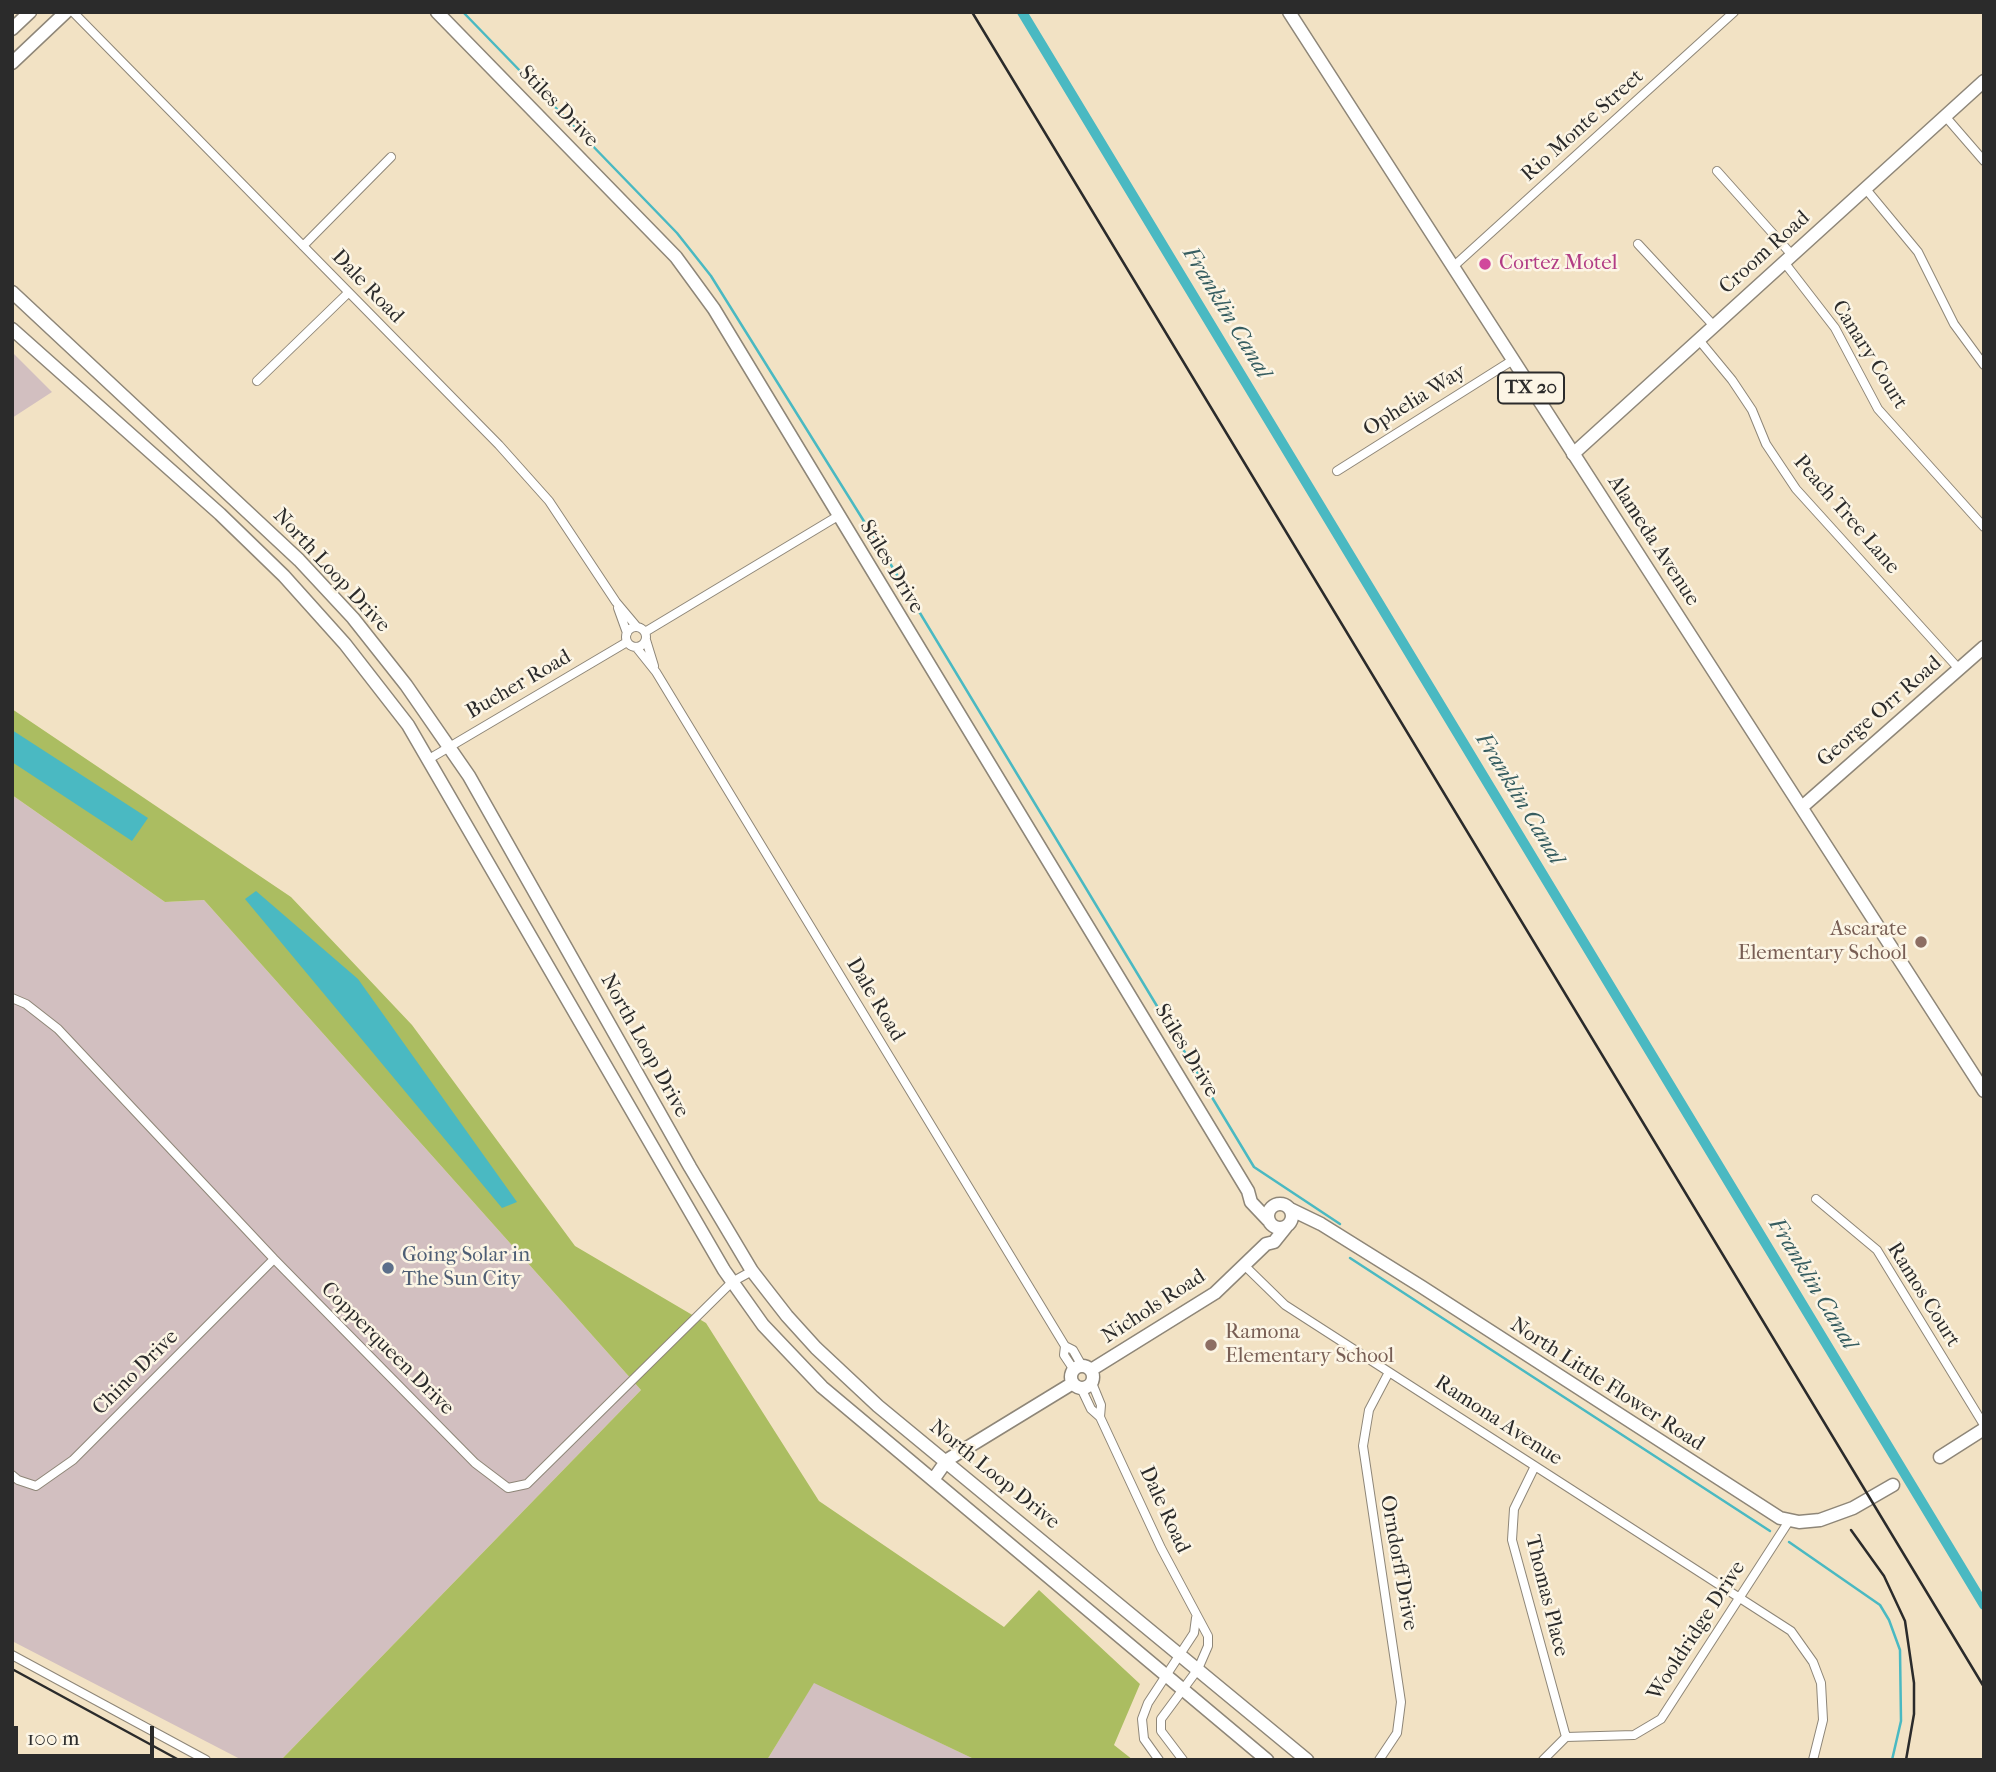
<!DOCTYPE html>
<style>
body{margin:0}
#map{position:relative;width:1996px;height:1772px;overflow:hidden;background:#f2e2c4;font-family:"IM FELL French Canon",serif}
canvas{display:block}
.frame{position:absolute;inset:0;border:14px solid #2b2b2b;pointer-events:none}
.scale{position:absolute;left:14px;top:1726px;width:140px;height:32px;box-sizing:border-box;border:4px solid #2b2b2b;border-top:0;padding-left:9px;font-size:21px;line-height:24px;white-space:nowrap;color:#2b2b2b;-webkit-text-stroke:5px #fcf5e5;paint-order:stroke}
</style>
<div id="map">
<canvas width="1996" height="1772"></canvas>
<div class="frame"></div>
<div class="scale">100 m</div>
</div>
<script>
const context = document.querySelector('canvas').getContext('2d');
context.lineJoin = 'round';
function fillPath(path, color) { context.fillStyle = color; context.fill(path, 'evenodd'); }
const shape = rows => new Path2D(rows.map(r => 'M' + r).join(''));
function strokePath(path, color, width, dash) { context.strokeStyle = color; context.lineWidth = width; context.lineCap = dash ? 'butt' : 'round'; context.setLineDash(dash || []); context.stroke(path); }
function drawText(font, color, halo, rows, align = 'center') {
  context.font = font + ' "IM FELL French Canon",serif'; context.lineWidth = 5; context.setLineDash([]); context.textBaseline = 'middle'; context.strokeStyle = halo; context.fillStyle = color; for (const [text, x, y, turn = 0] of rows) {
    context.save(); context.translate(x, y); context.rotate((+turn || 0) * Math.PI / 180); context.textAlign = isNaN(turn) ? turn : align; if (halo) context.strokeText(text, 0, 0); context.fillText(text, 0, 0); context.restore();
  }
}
fillPath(shape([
 [12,352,52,392,12,418],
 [12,795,165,902,204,900,641,1390,281,1760,242,1760,12,1641],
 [814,1682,976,1760,767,1760]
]), '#d2bfc0');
fillPath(shape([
 [12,709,291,897,412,1025,575,1246,706,1323,819,1501,1004,1627,1039,1590,1140,1684,1114,1745,1133,1760,976,1760,814,1683,767,1760,281,1760,641,1390,204,900,165,902,12,795]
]), '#abbd61');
fillPath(shape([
 [12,730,148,818,132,841,12,762],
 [256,891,358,979,517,1202,502,1208,245,899]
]), '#4ab9c2');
strokePath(shape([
 [463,12,677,233,711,276,885,555,1254,1167,1340,1224],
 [1350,1258,1770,1531],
 [1789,1542,1880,1605,1889,1620,1900,1650,1901,1721,1892,1760]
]), '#4ab9c2', 2.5);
strokePath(shape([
 [1022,12,1984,1605]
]), '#4ab9c2', 10);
const street = shape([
 [73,12,499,445,549,501,616,602,637,627],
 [1945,116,1984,161],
 [1717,171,1792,255],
 [1865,188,1918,252,1954,324,1984,365],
 [1638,244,1714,326],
 [303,246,391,157],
 [1784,262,1835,328,1878,409,1984,527],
 [1454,266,1734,12],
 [1699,340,1732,380,1752,410,1766,444,1796,489,1959,669],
 [257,381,348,293],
 [1337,471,1513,360],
 [618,608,627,633],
 '626 637a10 10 0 1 1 20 0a10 10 0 1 1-20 0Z',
 [645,632,838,516],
 [646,640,654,666],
 [636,647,656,672,1065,1346,1073,1350,1082,1366],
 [429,759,627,642],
 [12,998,26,1004,58,1029,274,1259,475,1463,508,1488,527,1484,732,1282,752,1271],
 [1816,1199,1877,1250,1984,1425],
 [1244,1265,1285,1305,1791,1631,1813,1662,1821,1683,1823,1720,1813,1760],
 [1065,1346,1064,1355,1074,1370],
 [1092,1383,1101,1405,1100,1417],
 [1081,1388,1091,1409,1100,1417,1161,1548,1208,1636,1208,1646,1198,1669,1161,1719,1161,1731,1183,1760],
 [1535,1466,1514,1509,1512,1540,1566,1737],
 [12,1475,18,1480,36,1486,73,1460,274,1259],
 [12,1655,206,1760],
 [1159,1760,1144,1739,1142,1719,1148,1703,1194,1633,1196,1618],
 [1379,1760,1397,1733,1401,1702,1363,1446,1369,1410,1389,1372],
 [1543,1760,1566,1737,1634,1735,1661,1719,1789,1521]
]);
const secondary = shape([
 [437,12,676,257,714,309,1248,1191,1251,1202,1268,1220],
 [12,29,30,12],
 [12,63,66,12],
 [12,292,299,560,353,618,406,685,469,776,690,1167,752,1271,787,1316,816,1348,878,1406,1307,1760],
 [12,329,220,514,284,576,345,644,408,725,724,1270,763,1325,822,1387,1267,1760],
 [1573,454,1984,81],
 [1802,807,1984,647],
 '1268 1216a12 12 0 1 1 24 0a12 12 0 1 1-24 0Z',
 [1290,1209,1321,1224,1422,1287,1780,1518,1799,1522,1820,1520,1853,1508,1893,1485],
 '1071 1377a11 11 0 1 1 22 0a11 11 0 1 1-22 0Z',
 [1091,1370,1215,1293,1266,1244,1274,1242,1286,1227],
 [1940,1457,1984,1429],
 [933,1480,947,1460,1073,1383]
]);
const primary = shape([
 [1289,12,1984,1091]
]);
strokePath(street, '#8e8678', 10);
strokePath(secondary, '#8e8678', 15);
strokePath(primary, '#8e8678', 15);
strokePath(street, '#fff', 8);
strokePath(secondary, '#fff', 12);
strokePath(primary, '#fff', 12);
strokePath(shape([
 [972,12,1984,1687],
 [1851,1530,1884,1576,1905,1621,1914,1683,1914,1714,1906,1760],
 [12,1669,179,1760]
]), '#2b2b2b', 2.5);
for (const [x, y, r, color] of [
 [1485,264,7,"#d1479c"],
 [1921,942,7,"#8d6e63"],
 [388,1268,7,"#5c6f8a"],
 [1211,1345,7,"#8d6e63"]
]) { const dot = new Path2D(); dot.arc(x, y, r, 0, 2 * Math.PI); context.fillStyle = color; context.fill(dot); strokePath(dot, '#fcf5e5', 2.5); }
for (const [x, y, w] of [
 [1531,388,66]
]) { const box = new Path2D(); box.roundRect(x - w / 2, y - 15.5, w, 31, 5); context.fillStyle = '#fcf5e5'; context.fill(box); strokePath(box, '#2b2b2b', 2); }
drawText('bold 19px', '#2b2b2b', null, [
 ["TX 20",1531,388]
]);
drawText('21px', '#2b2b2b', '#fcf5e5', [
 ["Stiles Drive",558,107,46],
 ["Rio Monte Street",1583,126,-42],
 ["Croom Road",1765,253,-42],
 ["Dale Road",367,287,46],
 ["Canary Court",1869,355,58],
 ["Ophelia Way",1415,401,-32],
 ["Peach Tree Lane",1846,515,49],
 ["Alameda Avenue",1653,541,57],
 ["Stiles Drive",891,567,59],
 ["North Loop Drive",331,571,47],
 ["Bucher Road",519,685,-30],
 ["George Orr Road",1880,712,-41],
 ["Dale Road",875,1000,59],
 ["North Loop Drive",644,1046,61],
 ["Stiles Drive",1186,1051,59],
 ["Ramos Court",1923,1295,58],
 ["Nichols Road",1154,1307,-33],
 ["Copperqueen Drive",387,1349,45],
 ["Chino Drive",136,1373,-45],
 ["North Little Flower Road",1607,1385,33],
 ["Ramona Avenue",1498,1421,33],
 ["North Loop Drive",994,1475,39],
 ["Dale Road",1164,1510,65],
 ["Orndorff Drive",1398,1563,80],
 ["Thomas Place",1546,1596,76],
 ["Wooldridge Drive",1697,1631,-57]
]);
drawText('21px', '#b23c85', '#fcf5e5', [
 ["Cortez Motel",1499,264]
], 'left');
drawText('21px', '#785e54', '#fcf5e5', [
 ["Ascarate",1907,930],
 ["Elementary School",1907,954],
 ["Ramona",1225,1333,"left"],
 ["Elementary School",1225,1357,"left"]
], 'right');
drawText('21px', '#4e5e75', '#fcf5e5', [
 ["Going Solar in",402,1256],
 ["The Sun City",402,1280]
], 'left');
drawText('italic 23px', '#365d60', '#fcf5e5', [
 ["Franklin Canal",1226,313,59],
 ["Franklin Canal",1519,799,59],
 ["Franklin Canal",1812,1284,59]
]);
</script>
